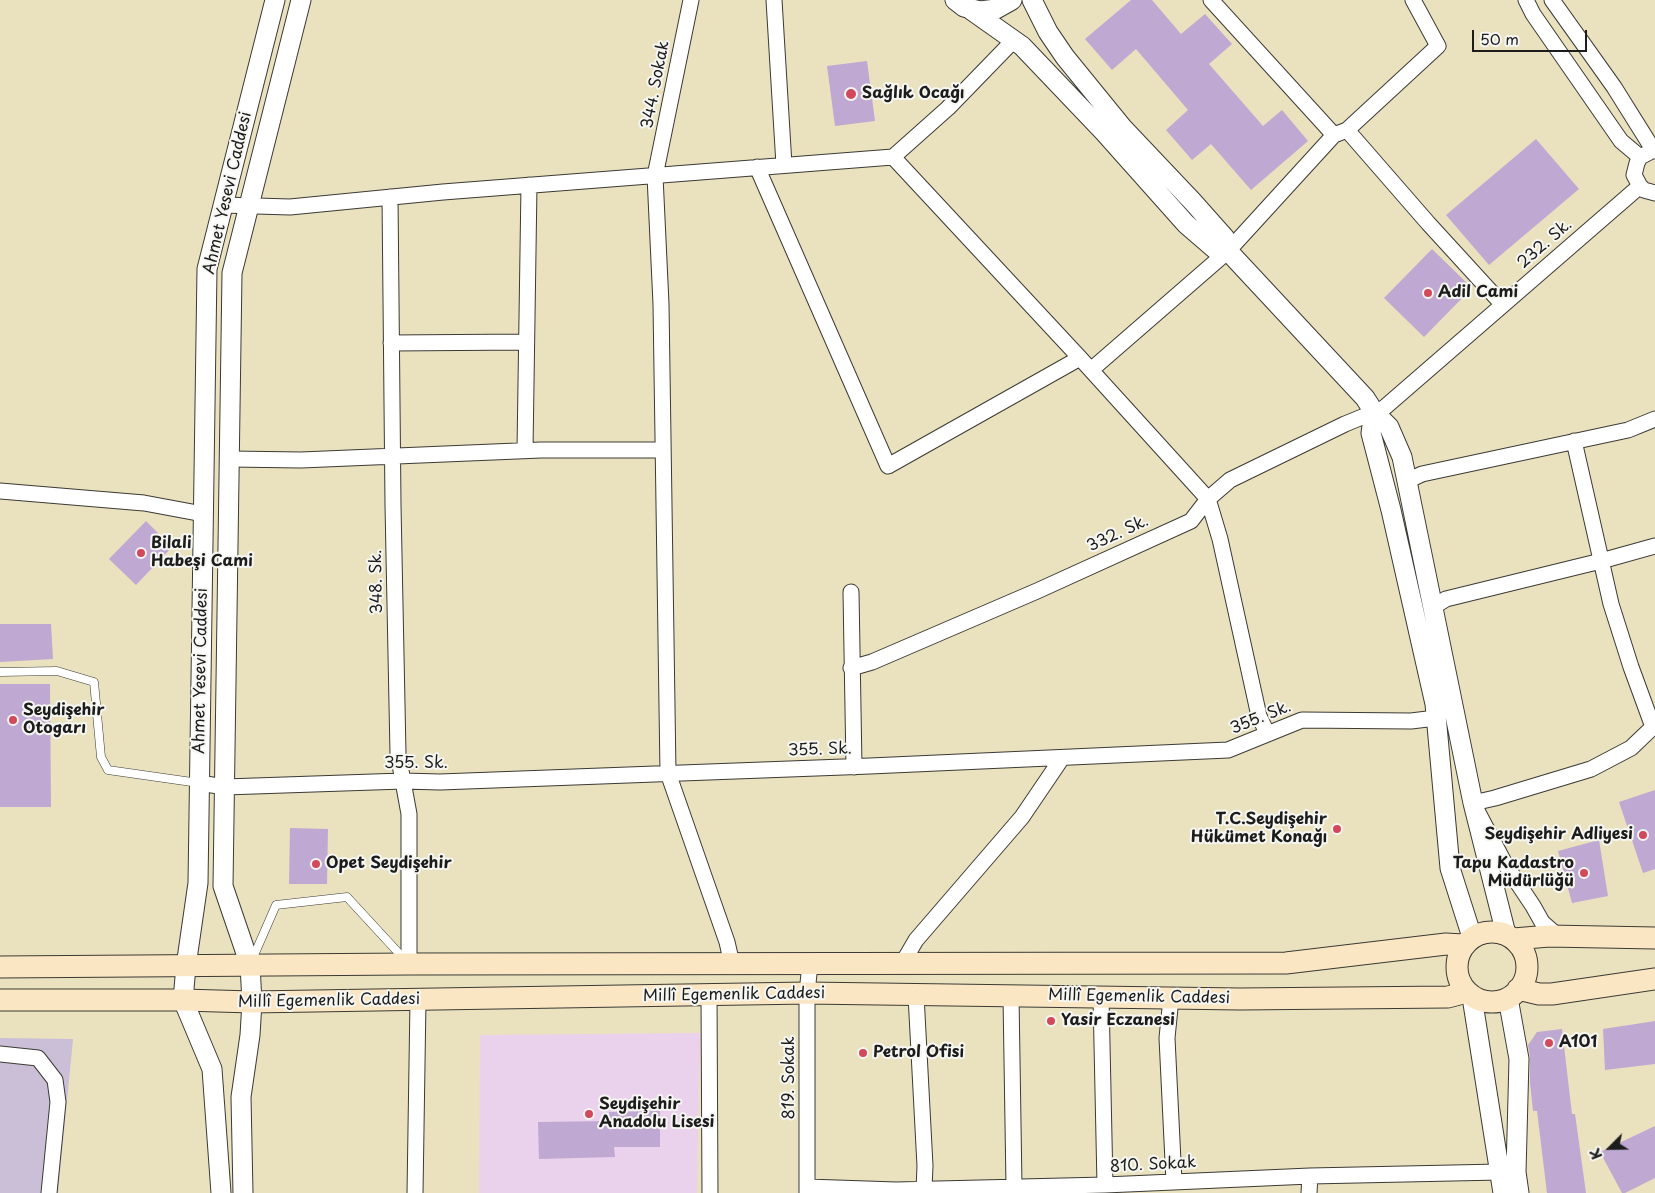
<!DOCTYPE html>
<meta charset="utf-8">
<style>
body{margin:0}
#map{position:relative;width:1655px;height:1193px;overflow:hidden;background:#eae1bf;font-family:"Playpen Sans",sans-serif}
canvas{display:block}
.north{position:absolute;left:1585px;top:1123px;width:50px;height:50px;-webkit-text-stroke:4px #f6f6f2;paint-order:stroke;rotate:247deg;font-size:14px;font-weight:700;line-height:20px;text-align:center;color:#1c1c1c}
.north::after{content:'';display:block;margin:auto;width:18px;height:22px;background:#1c1c1c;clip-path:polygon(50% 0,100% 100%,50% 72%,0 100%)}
.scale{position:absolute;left:1472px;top:30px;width:115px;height:22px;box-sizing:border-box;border:2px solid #1c1c1c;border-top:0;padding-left:6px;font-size:15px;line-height:18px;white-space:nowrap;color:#1c1c1c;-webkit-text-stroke:4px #f6f6f2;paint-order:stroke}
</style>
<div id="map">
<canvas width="1655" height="1193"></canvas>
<div class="north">K</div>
<div class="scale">50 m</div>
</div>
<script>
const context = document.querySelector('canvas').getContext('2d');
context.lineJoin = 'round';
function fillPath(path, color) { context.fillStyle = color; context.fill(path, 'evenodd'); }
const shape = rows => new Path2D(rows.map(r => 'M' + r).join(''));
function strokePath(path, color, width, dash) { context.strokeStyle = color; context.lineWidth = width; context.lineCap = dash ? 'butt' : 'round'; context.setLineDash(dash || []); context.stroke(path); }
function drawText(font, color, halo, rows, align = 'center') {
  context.font = font + ' "Playpen Sans",sans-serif'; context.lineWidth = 4; context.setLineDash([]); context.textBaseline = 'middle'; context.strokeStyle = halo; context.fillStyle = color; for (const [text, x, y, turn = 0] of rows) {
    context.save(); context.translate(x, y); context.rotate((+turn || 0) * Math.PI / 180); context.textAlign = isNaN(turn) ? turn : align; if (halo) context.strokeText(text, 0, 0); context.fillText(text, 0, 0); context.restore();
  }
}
fillPath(shape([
 [700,1033,697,1193,479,1193,480,1035]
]), '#ead1ec');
fillPath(shape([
 [0,1038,73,1039,58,1193,0,1193]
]), '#cabfd6');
fillPath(shape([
 [1131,0,1152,0,1181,34,1205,14,1232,44,1209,64,1263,126,1282,110,1308,141,1251,190,1211,144,1192,160,1166,130,1188,110,1136,49,1112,70,1085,39],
 [867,61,875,121,835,126,827,66],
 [1536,139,1579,189,1489,265,1446,215],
 [1432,249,1472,288,1424,337,1384,298],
 [146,521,172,547,136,585,109,559],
 [0,624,51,624,53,659,0,662],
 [0,684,50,684,51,807,0,807],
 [1655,790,1655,869,1643,873,1619,802],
 [290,828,328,829,327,884,289,884],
 [1599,840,1608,896,1572,903,1558,851],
 [1655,1021,1655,1064,1605,1070,1603,1029],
 [1562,1029,1572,1114,1575,1114,1586,1193,1547,1193,1537,1111,1533,1111,1530,1083,1530,1057,1528,1045,1537,1032],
 [660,1111,660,1147,614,1147,615,1157,539,1159,538,1122,609,1121,609,1112],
 [1655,1126,1655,1178,1625,1193,1622,1193,1600,1152]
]), '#bfa8d2');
const service = shape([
 [0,672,57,671,94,682,101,757,108,770,199,783],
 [252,960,276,905,347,897,406,961]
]);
const minor = shape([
 [691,0,655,176,661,304,668,773,727,942,732,964],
 [774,0,784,165],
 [1526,0,1533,14,1621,141,1640,157],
 [1552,0,1614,87,1654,151],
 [1347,130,1438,46,1413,0],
 [1334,135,1347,130,1428,223,1503,305],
 [1648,153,1640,157,1637,163,1634,175,1640,186,1644,190,1655,193],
 [893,157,1080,358,1208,499,1220,539,1259,716,1267,733],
 [757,167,888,466,1080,358],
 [390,197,393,505,398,754,409,814,409,964],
 [223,205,290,207,443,192,893,157,948,108,1014,40],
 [391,343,526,342],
 [1091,370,1228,251,1334,135,1211,0],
 [525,450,529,185],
 [230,459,301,460,541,450,663,450],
 [1407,481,1422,474,1628,430,1655,419],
 [0,491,144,503,203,514],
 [851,592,854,767],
 [1433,607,1446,599,1601,561,1655,546],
 [851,668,872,662,1037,591,1191,521,1208,499,1230,480,1345,424,1384,408,1640,186],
 [199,783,225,787,403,781,440,782,870,766,1228,750,1302,720,1411,721,1436,718],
 [1559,937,1542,922,1533,906,1505,864,1473,803,1495,798,1591,769,1631,748,1653,727,1631,667,1611,604,1574,441],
 [902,964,916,940,1022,817,1062,758],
 [709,995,710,1193],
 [916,995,925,1166,924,1189],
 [1011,996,1014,1187],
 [1101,997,1105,1185],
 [1171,998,1167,1038,1174,1182],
 [0,1054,38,1058,55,1080,58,1102,49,1193],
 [807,1187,896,1190,1105,1185,1310,1176,1500,1172],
 [415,1193,418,1000],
 [807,1193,807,993,810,964],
 [1309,1193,1310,1176]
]);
const tertiary = shape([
 [955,0,964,7,980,11,996,9,1012,0],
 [1032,0,1048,32,1065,57,1122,127,1193,202,1225,238,1228,251,1365,398,1374,412,1389,427,1402,457,1473,803,1506,934],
 [971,10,1022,46,1104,132,1186,224,1215,249,1228,251],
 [1374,412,1371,433,1391,510,1435,704,1450,868,1472,937],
 [1472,997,1503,1193],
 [1508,998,1519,1059,1516,1172,1519,1193],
 [221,1193,212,1069,183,1000,186,966,198,883,207,269,275,0],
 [243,1193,241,1097,250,1035,252,1002,250,965,223,886,232,273,301,0]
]);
const secondary = shape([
 '1457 967a35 35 0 1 1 70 0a35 35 0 1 1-70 0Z',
 [1514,939,1549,936,1655,938],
 [0,967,409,964,1286,963,1446,944,1463,945],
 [1518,989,1539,994,1552,994,1655,979],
 [0,1000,183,1000,252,1002,807,993,1240,999,1448,997,1467,992]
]);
strokePath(service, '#3b3a34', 9);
strokePath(minor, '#3b3a34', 17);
strokePath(tertiary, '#3b3a34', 21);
strokePath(secondary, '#3b3a34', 23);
strokePath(service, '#fff', 8);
strokePath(minor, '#fff', 15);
strokePath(tertiary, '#fff', 19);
strokePath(secondary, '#fbe6c4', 21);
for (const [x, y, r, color] of [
 [851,94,6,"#d1495b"],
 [1428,293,5,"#d1495b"],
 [141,553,5,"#d1495b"],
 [13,720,5,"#d1495b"],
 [1337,829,5,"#d1495b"],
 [1643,835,5,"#d1495b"],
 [316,864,5,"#d1495b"],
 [1584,873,5,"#d1495b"],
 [1051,1021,5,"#d1495b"],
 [1549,1043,5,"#d1495b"],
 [863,1053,5,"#d1495b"],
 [589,1114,5,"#d1495b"]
]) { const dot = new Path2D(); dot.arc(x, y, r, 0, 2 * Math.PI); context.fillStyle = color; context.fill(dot); strokePath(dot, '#f6f6f2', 2); }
drawText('16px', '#1c1c1c', '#f6f6f2', [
 ["344. Sokak",656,85,-79],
 ["Ahmet Yesevi Caddesi",228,193,-77],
 ["232. Sk.",1545,244,-41],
 ["332. Sk.",1118,534,-25],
 ["348. Sk.",377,582,-91],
 ["Ahmet Yesevi Caddesi",201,671,-89],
 ["355. Sk.",1261,718,-22],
 ["355. Sk.",820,750,-2],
 ["355. Sk.",416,764],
 ["Millî Egemenlik Caddesi",734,995,-1],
 ["Millî Egemenlik Caddesi",1139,997,1],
 ["Millî Egemenlik Caddesi",329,1001,-1],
 ["819. Sokak",790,1078,-90],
 ["810. Sokak",1153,1165,-3]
]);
drawText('bold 16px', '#1c1c1c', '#f6f6f2', [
 ["Sağlık Ocağı",862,94],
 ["Adil Cami",1438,293],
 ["Bilali",151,544],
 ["Habeşi Cami",151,562],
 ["Seydişehir",23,711],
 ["Otogarı",23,729],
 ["T.C.Seydişehir",1327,820,"right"],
 ["Hükümet Konağı",1327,838,"right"],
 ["Seydişehir Adliyesi",1633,835,"right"],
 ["Opet Seydişehir",326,864],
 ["Tapu Kadastro",1574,864,"right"],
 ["Müdürlüğü",1574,882,"right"],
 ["Yasir Eczanesi",1061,1021],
 ["A101",1559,1043],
 ["Petrol Ofisi",873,1053],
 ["Seydişehir",599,1105],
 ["Anadolu Lisesi",599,1123]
], 'left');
</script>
